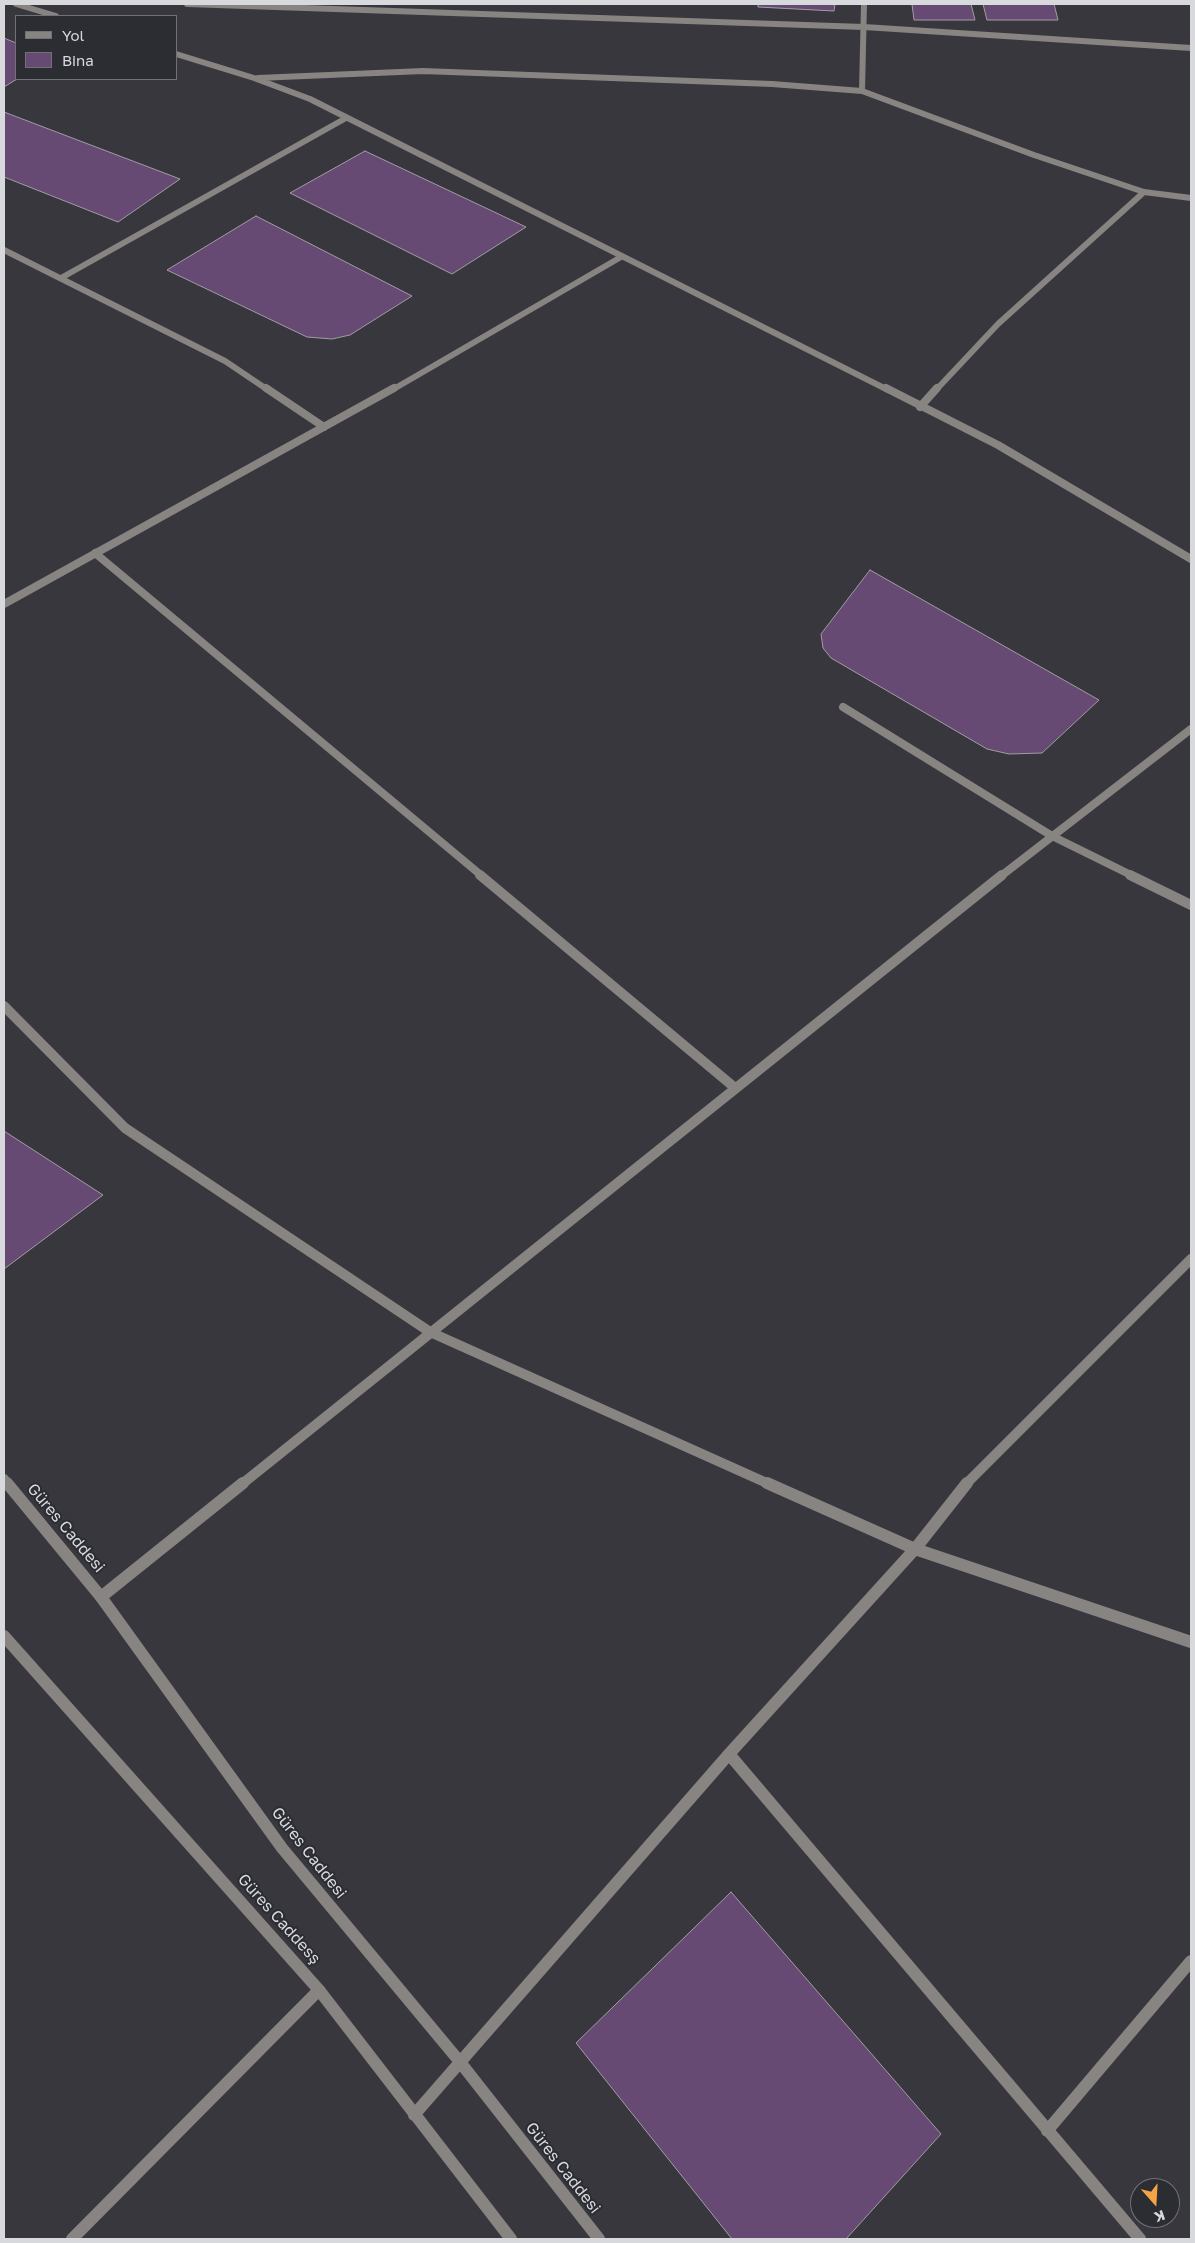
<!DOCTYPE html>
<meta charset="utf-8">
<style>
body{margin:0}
#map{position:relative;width:1195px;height:2243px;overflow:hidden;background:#37373d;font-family:"Golos Text",sans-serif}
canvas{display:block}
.frame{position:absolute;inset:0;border:5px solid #d8d9dd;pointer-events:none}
.legend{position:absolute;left:15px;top:15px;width:162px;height:65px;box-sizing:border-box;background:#2c2d33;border:1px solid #717277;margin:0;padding:6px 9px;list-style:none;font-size:15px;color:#d8d9dd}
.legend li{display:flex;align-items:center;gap:10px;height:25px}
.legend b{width:25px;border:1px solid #717277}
.north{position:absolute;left:1130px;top:2178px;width:50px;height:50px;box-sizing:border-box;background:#2c2d33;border:1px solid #717277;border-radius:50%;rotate:161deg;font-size:14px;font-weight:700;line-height:20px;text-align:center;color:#d8d9dd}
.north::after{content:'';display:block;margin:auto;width:18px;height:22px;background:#f5a346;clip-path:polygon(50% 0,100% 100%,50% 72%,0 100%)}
</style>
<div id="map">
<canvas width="1195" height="2243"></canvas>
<div class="frame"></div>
<ul class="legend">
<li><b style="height:6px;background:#878482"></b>Yol</li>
<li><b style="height:14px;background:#664a73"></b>Bina</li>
</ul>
<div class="north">K</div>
</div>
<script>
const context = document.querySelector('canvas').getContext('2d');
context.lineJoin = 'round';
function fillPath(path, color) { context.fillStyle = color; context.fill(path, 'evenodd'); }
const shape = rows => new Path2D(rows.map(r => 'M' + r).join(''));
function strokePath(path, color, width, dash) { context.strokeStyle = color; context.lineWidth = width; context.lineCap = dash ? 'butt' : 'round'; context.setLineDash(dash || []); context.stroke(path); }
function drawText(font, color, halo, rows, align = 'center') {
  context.font = font + ' "Golos Text",sans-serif'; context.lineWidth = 4; context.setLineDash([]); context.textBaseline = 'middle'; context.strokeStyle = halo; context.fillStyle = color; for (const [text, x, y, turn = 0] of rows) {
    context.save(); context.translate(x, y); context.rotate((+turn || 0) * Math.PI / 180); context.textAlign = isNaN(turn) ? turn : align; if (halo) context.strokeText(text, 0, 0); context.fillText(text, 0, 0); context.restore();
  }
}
const building = shape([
 [758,4,835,4,834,11,758,7,758,4],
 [912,4,971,4,975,20,914,20,912,4],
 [983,4,1054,4,1058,20,987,20,983,4],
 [4,38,16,43,17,79,4,87,4,38],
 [4,112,180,179,118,222,4,177,4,112],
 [365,151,526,227,452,274,290,193,365,151],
 [256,216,412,296,350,335,332,339,307,337,167,270,256,216],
 [870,570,1099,700,1042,753,1009,754,987,749,831,658,823,648,821,634,870,570],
 [4,1131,103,1195,4,1269,4,1131],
 [731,1892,941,2134,846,2239,732,2239,576,2043,731,1892]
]);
fillPath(building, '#664a73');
strokePath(building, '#a19da3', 1);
strokePath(shape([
 [16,4,56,16],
 [187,4,864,27,1191,48],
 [176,54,254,78,310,99,888,390],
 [258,78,423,71,772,84,862,91,1034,155,1144,192,1191,198],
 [862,91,864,4],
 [4,250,225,361,268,390],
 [61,278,346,118],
 [392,390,621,257],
 [936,390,998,324,1144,192]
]), '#878482', 6);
strokePath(shape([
 [266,388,324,427],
 [886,388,998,445,1191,559],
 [920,407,937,388],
 [95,553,482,876],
 [4,604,394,388],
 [843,707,1052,836,1133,876],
 [1001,876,1191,729]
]), '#878482', 8);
strokePath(shape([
 [480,875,734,1087],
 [1130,875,1191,905],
 [4,1006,125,1128,430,1332,769,1484],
 [242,1484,1002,875],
 [966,1484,1191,1259]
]), '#878482', 10);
strokePath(shape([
 [767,1483,915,1549,1191,1642],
 [101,1597,243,1483],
 [729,1754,1140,2239],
 [414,2115,729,1754,915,1549,967,1483],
 [1047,2131,1191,1961],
 [72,2239,319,1990]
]), '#878482', 12);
strokePath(shape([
 [4,1479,8,1484]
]), '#878482', 10);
strokePath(shape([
 [7,1483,101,1597,282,1848,460,2062,599,2239],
 [4,1636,319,1990,511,2239]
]), '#878482', 12);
drawText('16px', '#d8d9dd', '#2c2d33', [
 ["Güres Caddesi",66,1528,50],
 ["Güres Caddesi",309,1853,52],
 ["Güres Caddesş",279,1919,48],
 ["Güres Caddesi",563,2168,52]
]);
</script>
